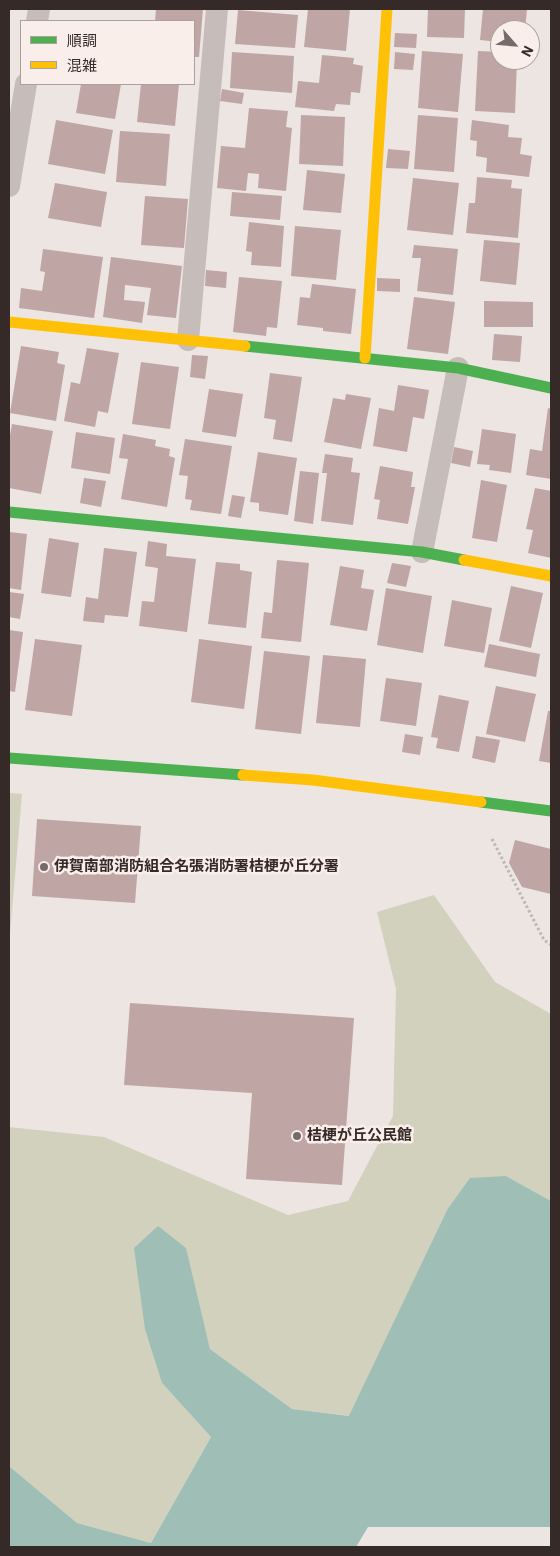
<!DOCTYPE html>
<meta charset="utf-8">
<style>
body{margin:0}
#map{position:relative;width:560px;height:1556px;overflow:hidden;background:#ece5e2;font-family:"IBM Plex Sans","Noto Sans JP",sans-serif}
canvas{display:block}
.frame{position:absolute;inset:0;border:10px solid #362a29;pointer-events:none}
.legend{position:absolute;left:20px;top:20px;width:175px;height:65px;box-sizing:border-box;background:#f9eee9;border:1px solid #aba09c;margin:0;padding:6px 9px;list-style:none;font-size:15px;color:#362a29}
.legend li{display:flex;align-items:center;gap:10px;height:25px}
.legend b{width:25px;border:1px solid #aba09c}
.north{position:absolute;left:490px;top:20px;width:50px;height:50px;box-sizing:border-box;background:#f9eee9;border:1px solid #aba09c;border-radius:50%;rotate:117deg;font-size:14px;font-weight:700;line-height:20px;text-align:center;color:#362a29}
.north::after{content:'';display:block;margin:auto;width:18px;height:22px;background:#766b6a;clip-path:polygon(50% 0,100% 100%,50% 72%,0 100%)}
</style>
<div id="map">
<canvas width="560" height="1556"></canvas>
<div class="frame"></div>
<ul class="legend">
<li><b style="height:6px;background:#4caf50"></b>順調</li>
<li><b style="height:6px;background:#ffc107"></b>混雑</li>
</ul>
<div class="north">N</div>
</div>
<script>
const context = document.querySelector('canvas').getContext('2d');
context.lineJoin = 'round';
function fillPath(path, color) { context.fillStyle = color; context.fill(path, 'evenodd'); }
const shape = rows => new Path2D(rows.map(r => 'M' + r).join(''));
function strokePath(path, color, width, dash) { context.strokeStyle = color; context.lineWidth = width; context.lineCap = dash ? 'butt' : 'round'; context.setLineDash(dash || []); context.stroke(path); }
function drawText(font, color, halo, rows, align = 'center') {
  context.font = font + ' "IBM Plex Sans","Noto Sans JP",sans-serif'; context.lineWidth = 5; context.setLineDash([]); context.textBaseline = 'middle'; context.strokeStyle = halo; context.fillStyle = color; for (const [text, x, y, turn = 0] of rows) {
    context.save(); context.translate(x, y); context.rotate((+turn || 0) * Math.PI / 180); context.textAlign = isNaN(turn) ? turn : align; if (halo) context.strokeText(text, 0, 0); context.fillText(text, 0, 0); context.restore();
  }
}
fillPath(shape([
 [9,793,22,794,9,946],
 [434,895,495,982,551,1014,551,1201,506,1176,447,1210,350,1416,292,1409,210,1349,200,1311,134,1248,162,1383,211,1437,151,1543,77,1523,9,1466,9,1127,104,1137,288,1215,348,1201,393,1116,396,989,377,912]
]), '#d2d1bd');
fillPath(shape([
 [506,1176,551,1201,551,1527,368,1527,356,1547,9,1547,9,1466,77,1523,151,1543,211,1437,162,1383,145,1329,134,1248,158,1226,186,1248,210,1349,292,1409,349,1416,447,1210,470,1178]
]), '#9ebeb6');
fillPath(shape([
 [156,9,203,9,199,57,194,57,194,21,155,21],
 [308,9,350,9,346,51,304,47],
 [428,9,465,9,464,38,427,37],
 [483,9,527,9,525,30,500,30,500,42,480,40],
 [238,10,298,15,295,48,235,44],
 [395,33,417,34,416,48,394,47],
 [422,51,463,54,458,112,418,108],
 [478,51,500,52,500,60,517,60,515,113,475,111],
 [232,52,294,56,292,93,230,88],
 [395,52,415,54,413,70,394,69],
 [322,55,354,58,353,64,363,66,360,93,351,92,350,105,336,104,334,111,295,107,298,81,319,83],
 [81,84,121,84,115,119,76,113],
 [141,84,179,84,175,126,137,122],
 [222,89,244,93,242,104,220,101],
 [249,108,288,111,286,127,292,128,286,191,258,188,259,174,248,173,246,191,217,188,221,146,245,148],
 [301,115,345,117,343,166,299,164],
 [418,115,458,118,454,172,414,169],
 [56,120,113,130,105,174,48,164],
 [472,120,509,125,508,137,522,138,520,154,532,156,529,177,486,172,487,158,476,156,477,141,470,140],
 [120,131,170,134,166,186,116,182],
 [388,149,410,151,408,169,386,168],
 [307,170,345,174,341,213,303,210],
 [477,177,512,180,511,188,522,189,518,238,466,233,469,203,475,203],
 [413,178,459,183,453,235,407,230],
 [55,183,107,192,101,227,48,218],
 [232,192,282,196,280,220,230,216],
 [145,196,188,199,184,248,141,245],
 [249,222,284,226,281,267,251,265,252,252,246,251],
 [295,226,341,230,336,280,291,276],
 [484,240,520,243,516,285,480,281],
 [414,245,458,249,453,295,417,291,421,258,412,258],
 [43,249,103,257,94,318,19,308,21,288,42,291,45,272,40,271],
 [111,257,182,266,176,318,147,315,151,288,125,285,124,300,145,302,142,323,103,317],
 [206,270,227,272,226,288,205,286],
 [239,277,282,281,277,328,267,327,266,336,233,332],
 [377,278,400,279,400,292,377,291],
 [312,284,356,289,351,334,323,331,323,328,297,325,300,297,310,298],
 [414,297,455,302,448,354,407,349],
 [484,301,533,302,533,327,484,327],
 [494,334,522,336,520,362,492,360],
 [21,346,59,352,57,363,65,365,56,421,10,413],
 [87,348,119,353,108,413,98,411,95,427,64,421,71,382,80,384],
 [192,355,208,356,205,379,190,377],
 [141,362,179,367,170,429,132,424],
 [270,373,302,377,292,442,273,439,276,420,264,418],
 [398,385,429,390,424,419,413,417,407,452,373,446,379,408,394,411],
 [209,389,243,394,236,437,202,432],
 [346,394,371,398,361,449,324,442,333,398,345,400],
 [548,408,551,409,551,479,526,475,530,449,542,451],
 [12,424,53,431,41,494,9,488,9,441],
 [482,429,516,434,511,473,489,470,490,465,477,464],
 [76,432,115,438,110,474,71,468],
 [123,434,156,440,155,446,170,449,169,456,175,458,167,507,121,499,128,459,119,458],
 [185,439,232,446,221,514,190,510,192,500,185,499,188,476,179,475],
 [454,447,473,451,470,467,451,463],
 [258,452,297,458,288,515,259,511,259,503,250,502],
 [325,454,353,458,351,472,360,473,353,525,321,521,327,473,322,473],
 [380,466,413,472,411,487,415,487,408,524,377,519,380,500,374,499],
 [300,471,319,473,313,524,294,521],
 [84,478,106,481,101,507,80,503],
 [481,480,507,485,497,542,472,538],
 [535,488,551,491,551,558,528,553,533,530,526,529],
 [232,495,245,497,241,518,228,516],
 [9,532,27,534,21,590,9,588],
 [49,538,79,543,71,597,41,593],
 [148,541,167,544,166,556,196,559,187,632,139,626,142,601,154,602,158,568,145,566],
 [104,548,137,552,128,617,105,615,104,623,83,621,86,597,98,599],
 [277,560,309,563,301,642,261,638,264,612,272,613],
 [216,562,240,564,240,570,252,572,246,628,208,624],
 [392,563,411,566,406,587,387,583],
 [340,566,364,570,361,588,374,590,367,631,330,625],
 [511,586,543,593,531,648,499,641],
 [386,588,432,596,423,653,377,645],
 [9,592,24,594,20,619,9,617],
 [452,600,492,608,484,653,444,646],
 [9,630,23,632,15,692,9,691],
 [35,639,82,645,72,716,25,710],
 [199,639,252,646,244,709,191,702],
 [489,644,540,654,536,677,484,667],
 [264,651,310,656,301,734,255,729],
 [323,655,366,659,360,727,316,723],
 [386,678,422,683,416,726,380,721],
 [496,686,536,694,525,742,486,734],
 [439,695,469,701,459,752,436,748,438,738,431,737],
 [548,711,551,711,551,763,539,761],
 [405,734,423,737,420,755,402,752],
 [476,736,500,740,495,763,472,758],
 [37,819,141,826,135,903,32,896],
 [515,840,551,849,551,894,522,887,509,863],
 [130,1003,354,1018,342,1185,246,1179,252,1093,124,1085]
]), '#bfa5a4');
strokePath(shape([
 [492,839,544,940,551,945]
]), '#bfb6b3', 3, [2.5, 2.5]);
strokePath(shape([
 [37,21,39,9],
 [9,186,26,84],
 [188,340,217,9],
 [422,552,458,368]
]), '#c6bdba', 22);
strokePath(shape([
 [245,346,458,368,551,388],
 [9,512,422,552,464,560],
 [9,758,243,775],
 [481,802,551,811]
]), '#4caf50', 11);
strokePath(shape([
 [9,322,245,346],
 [365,358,387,9],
 [464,560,551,576],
 [243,775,313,780,481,802]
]), '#ffc107', 11);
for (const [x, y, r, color] of [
 [44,867,5,"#766b6a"],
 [297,1136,5,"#766b6a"]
]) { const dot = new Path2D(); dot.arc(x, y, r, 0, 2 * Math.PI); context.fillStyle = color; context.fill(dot); strokePath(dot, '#f9eee9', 2); }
drawText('bold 15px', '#362a29', '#f9eee9', [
 ["伊賀南部消防組合名張消防署桔梗が丘分署",54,867],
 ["桔梗が丘公民館",307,1136]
], 'left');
</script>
